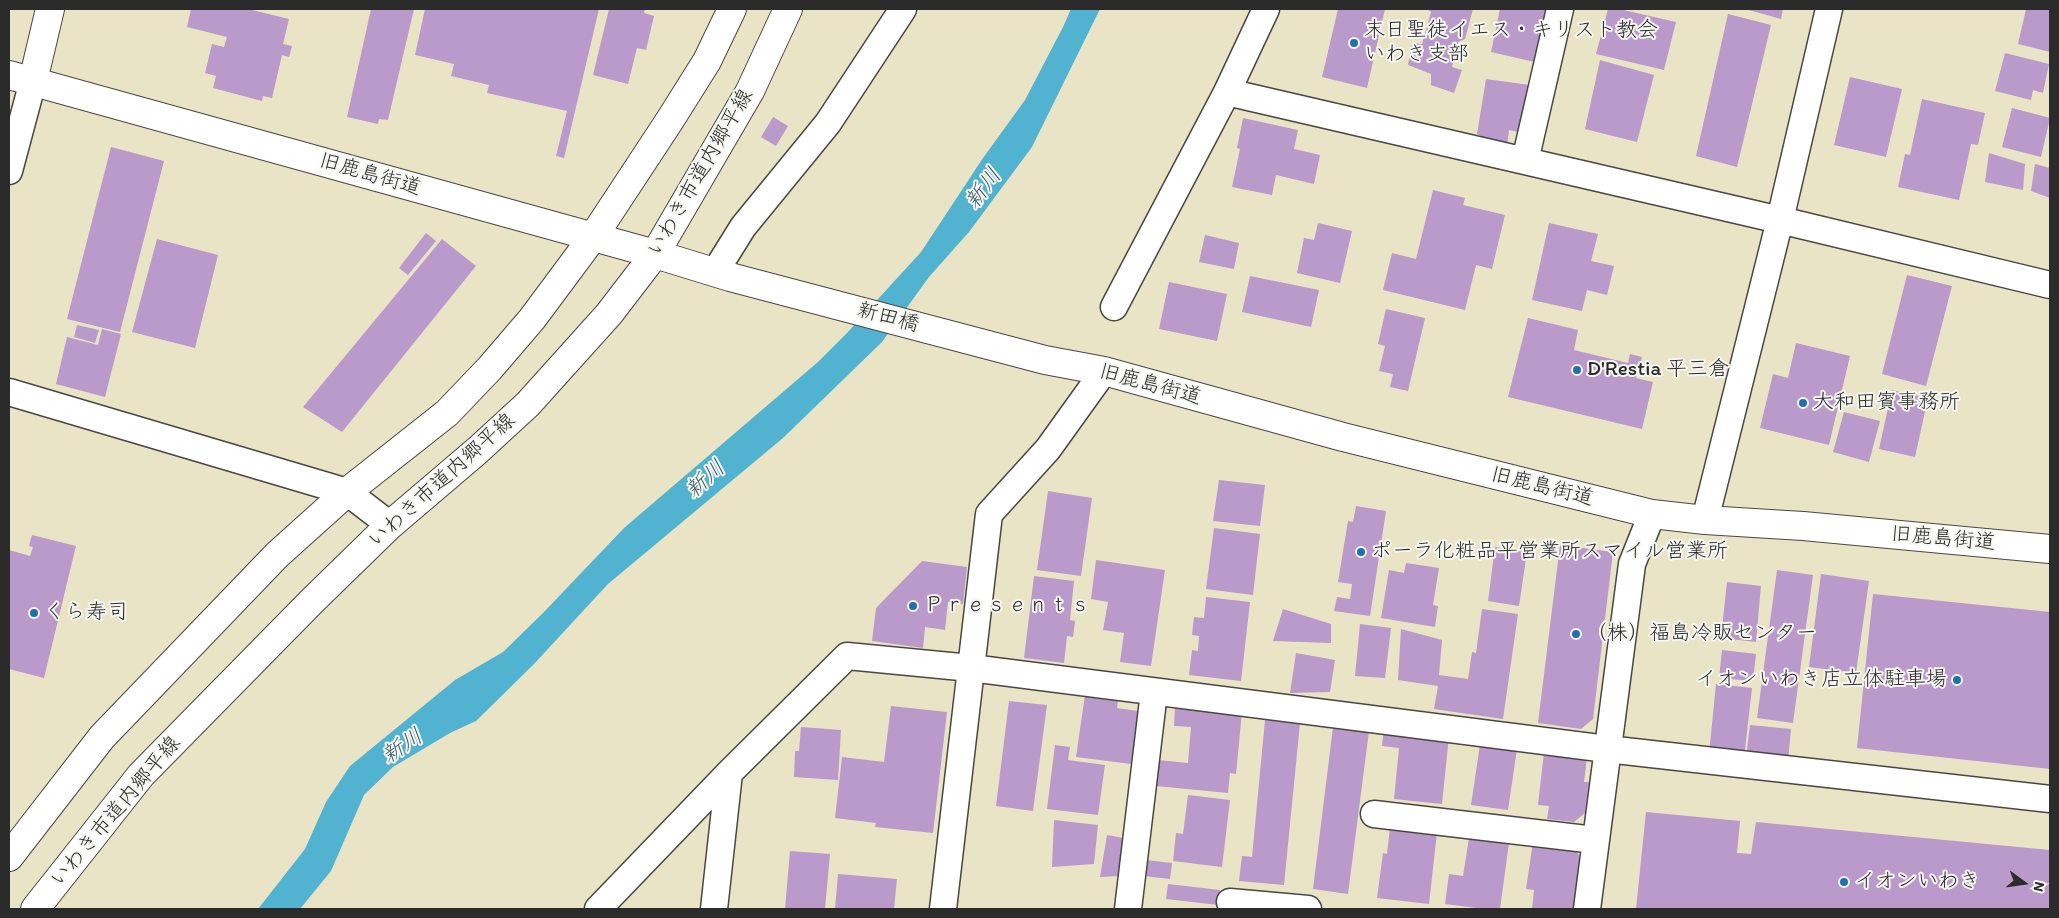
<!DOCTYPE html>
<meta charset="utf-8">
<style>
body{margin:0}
#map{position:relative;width:2059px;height:918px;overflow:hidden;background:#eae4c6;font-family:Itim,sans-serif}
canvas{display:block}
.frame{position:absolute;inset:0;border:10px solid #2b2b2b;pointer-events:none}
.north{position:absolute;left:1999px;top:858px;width:50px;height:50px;-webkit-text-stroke:4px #f6f6f2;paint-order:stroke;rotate:104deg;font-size:14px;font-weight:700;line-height:20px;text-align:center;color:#2b2b2b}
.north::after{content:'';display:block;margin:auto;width:18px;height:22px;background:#2b2b2b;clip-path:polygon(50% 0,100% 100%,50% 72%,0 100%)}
</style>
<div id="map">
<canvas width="2059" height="918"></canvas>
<div class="frame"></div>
<div class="north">N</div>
</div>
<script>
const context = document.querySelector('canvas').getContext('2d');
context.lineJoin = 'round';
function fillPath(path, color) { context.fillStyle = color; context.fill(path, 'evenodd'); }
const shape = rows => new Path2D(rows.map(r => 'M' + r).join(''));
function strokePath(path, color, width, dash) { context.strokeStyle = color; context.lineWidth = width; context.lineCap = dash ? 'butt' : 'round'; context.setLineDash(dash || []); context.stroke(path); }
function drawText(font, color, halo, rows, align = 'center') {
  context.font = font + ' Itim,"Klee One",sans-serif'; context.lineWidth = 4; context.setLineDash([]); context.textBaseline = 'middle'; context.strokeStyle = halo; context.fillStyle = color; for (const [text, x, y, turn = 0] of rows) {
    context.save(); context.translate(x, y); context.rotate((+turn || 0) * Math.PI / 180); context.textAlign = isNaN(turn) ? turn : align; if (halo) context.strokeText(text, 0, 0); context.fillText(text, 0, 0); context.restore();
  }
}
fillPath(shape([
 [1071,9,1100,9,1032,147,969,232,929,277,882,342,783,438,608,584,534,664,476,721,450,733,393,767,364,795,331,871,300,909,258,909,305,849,326,802,350,766,455,680,503,652,543,613,624,528,818,362,847,333,921,252,983,158,1025,100,1063,27]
]), '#52b3d1');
fillPath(shape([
 [191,9,248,9,289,19,283,44,292,46,289,57,282,55,272,98,263,96,262,101,213,88,216,76,205,73,212,44,224,47,227,37,187,27],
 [371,9,414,9,388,120,379,119,378,124,347,117],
 [425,9,599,9,564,158,556,156,567,111,487,93,489,85,451,76,454,64,415,55],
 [609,9,645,9,644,13,654,16,646,50,637,48,628,84,593,75],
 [1338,9,1385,9,1367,88,1322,77],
 [1427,9,1473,9,1465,39,1458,42,1452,67,1462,70,1454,93,1431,85,1431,74,1408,65,1412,43,1422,44,1431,12],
 [1500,9,1552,9,1539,63,1491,52],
 [1608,9,1619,9,1676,22,1664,70,1596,54],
 [1745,9,1783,9,1781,19],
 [2026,9,2050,10,2050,52,2018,44],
 [1728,14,1771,25,1737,167,1696,156],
 [2005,53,2049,64,2043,93,2033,90,2031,100,1995,91],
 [1600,60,1654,75,1637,142,1585,129],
 [1850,77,1902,89,1886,157,1834,145],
 [1486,79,1530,85,1522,133,1509,130,1507,147,1477,134],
 [1922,99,1985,113,1978,145,1971,144,1959,200,1898,187,1905,154,1910,155],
 [2012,108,2050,118,2041,157,2002,147],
 [773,117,788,126,776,146,761,137],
 [1243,118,1298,130,1294,149,1320,155,1314,184,1276,175,1272,195,1232,187,1240,149,1237,148],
 [111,147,164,161,120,332,67,319],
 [1989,153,2025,164,2023,190,1985,182],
 [2035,164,2050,168,2050,198,2031,191],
 [1433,190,1465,198,1463,205,1505,215,1492,269,1476,265,1465,310,1383,290,1392,253,1416,259],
 [1318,223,1352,231,1340,283,1297,273,1304,238,1314,240],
 [1549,223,1598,234,1591,261,1614,266,1607,295,1587,290,1582,311,1532,300],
 [426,233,436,241,408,275,399,268],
 [1205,235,1239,243,1234,269,1199,262],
 [157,239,218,255,195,348,132,332],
 [442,239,476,266,342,432,303,407],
 [1907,275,1952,286,1926,386,1882,374],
 [1250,276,1319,290,1311,327,1242,312],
 [1169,282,1227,294,1217,341,1159,329],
 [1386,309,1425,318,1408,391,1390,387,1393,374,1379,371,1385,346,1378,344],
 [1528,318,1578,330,1574,350,1628,363,1630,354,1642,357,1636,378,1653,382,1642,429,1508,397],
 [77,325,99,330,95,343,74,337],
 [102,329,121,334,105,397,56,384,67,337,98,345],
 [1796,343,1850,356,1829,445,1760,428,1773,374,1788,378],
 [1892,390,1928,398,1915,457,1879,449],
 [1844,412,1880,421,1869,462,1833,452],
 [1219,480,1265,485,1260,526,1213,521],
 [1048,491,1092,498,1081,576,1037,570],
 [1356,506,1386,511,1370,616,1334,611,1337,597,1350,599,1352,584,1338,582,1348,521,1353,522],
 [1214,528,1260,534,1253,595,1206,589],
 [32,535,76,546,44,678,9,669,9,550,30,556,33,547,29,546],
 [1560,545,1613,552,1593,719,1581,729,1538,723],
 [1495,547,1527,552,1519,606,1488,601],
 [1096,560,1165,570,1151,666,1120,662,1124,633,1103,630,1108,602,1091,599],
 [922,561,967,567,963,604,948,602,945,630,925,627,923,648,872,641,876,608],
 [1406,563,1439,568,1433,605,1438,606,1435,627,1381,618,1389,570,1404,573],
 [1777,570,1813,575,1793,723,1757,718],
 [1821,574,1869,581,1856,673,1809,667],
 [1034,576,1074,581,1070,620,1075,621,1073,637,1067,636,1064,663,1024,658],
 [1727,582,1761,586,1756,642,1721,638],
 [1873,594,2050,612,2050,769,1857,748],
 [1206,597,1250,602,1241,681,1189,675,1192,650,1198,651,1199,636,1192,635,1194,617,1204,618],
 [1283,609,1331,624,1331,643,1273,641],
 [1482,609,1518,614,1503,719,1434,709,1438,686,1398,680,1401,629,1442,640,1439,675,1468,679,1472,652,1476,653],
 [1360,624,1391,628,1385,678,1355,676],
 [1722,650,1756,654,1753,681,1719,678],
 [1296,653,1335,660,1330,692,1290,693],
 [1716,684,1752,688,1744,758,1709,754],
 [1085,695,1118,700,1117,708,1138,711,1131,764,1076,757],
 [1009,701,1047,705,1033,811,996,806],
 [891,706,947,712,933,833,875,827,876,823,835,818,842,757,884,762],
 [1175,706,1242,712,1236,774,1230,773,1228,793,1156,786,1158,760,1188,763,1191,727,1174,726],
 [1265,720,1300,723,1284,885,1239,881,1242,856,1252,857],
 [1750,725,1791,729,1788,762,1746,758],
 [801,727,841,730,838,780,794,777,795,751,799,751],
 [1333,727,1369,731,1348,894,1313,889],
 [1384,729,1449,736,1442,804,1394,799,1399,748,1382,746],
 [1481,738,1518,742,1508,810,1471,805],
 [1055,745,1070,747,1068,760,1105,765,1098,815,1047,809],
 [1544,752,1587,757,1584,782,1589,782,1585,813,1574,822,1547,819,1549,806,1538,805],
 [1188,795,1230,800,1222,867,1173,861,1176,833,1183,834],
 [1646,812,1740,821,1737,853,1751,854,1756,822,2050,850,2050,909,1636,909],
 [1054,820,1098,825,1094,864,1052,867],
 [1390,827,1437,833,1429,904,1377,898,1383,853,1387,854],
 [1107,835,1123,838,1121,876,1100,877],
 [1469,838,1509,843,1500,909,1484,909,1445,904,1449,874,1463,876],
 [1533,842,1574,847,1580,857,1573,909,1532,909,1534,890,1526,889],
 [790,851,830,854,825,909,785,909],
 [1146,860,1172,863,1170,879,1144,876],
 [838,874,897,879,894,909,835,909],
 [1168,884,1220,890,1218,905,1166,899]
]), '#ba99cb');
const minor = shape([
 [1227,92,1780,220,2050,285],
 [1525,161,1560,9],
 [9,171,33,81],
 [715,272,743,227,828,123,903,9],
 [1114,307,1227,92,1266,9],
 [9,392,347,492,390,525],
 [1705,520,1780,220,1829,9],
 [1374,814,1595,840],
 [1230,902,1308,909],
 [598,909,729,773,847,656,971,668,1607,749,2050,799],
 [714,909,729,773],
 [943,909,989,514,1048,449,1104,371],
 [1128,909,1154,692],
 [1587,909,1632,564,1652,514]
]);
const tertiary = shape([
 [9,75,655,254,730,277,1045,360,1104,371,1343,437,1652,514,1705,520,1803,526,2050,549],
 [33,81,50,9],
 [9,857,102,737,277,555,347,492,447,413,490,368,532,319,593,237,670,120,707,61,732,9],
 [35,909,141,775,312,601,390,525,478,450,528,404,609,314,655,254,750,91,788,9]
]);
strokePath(minor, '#484742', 29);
strokePath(tertiary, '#484742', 30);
strokePath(minor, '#fff', 26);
strokePath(tertiary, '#fff', 28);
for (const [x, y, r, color] of [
 [1354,43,5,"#1f6fb2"],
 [1577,370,5,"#1f6fb2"],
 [1803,403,5,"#1f6fb2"],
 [1361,552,5,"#1f6fb2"],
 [913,606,5,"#1f6fb2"],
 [34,613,5,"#1f6fb2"],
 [1576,634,5,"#1f6fb2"],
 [1957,680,5,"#1f6fb2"],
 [1844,882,5,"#1f6fb2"]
]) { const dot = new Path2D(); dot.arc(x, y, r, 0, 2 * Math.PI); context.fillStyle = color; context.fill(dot); strokePath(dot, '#f6f6f2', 2); }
drawText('21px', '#2b2b2b', '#f6f6f2', [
 ["末日聖徒イエス・キリスト教会",1364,31],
 ["いわき支部",1364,55],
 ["D'Restia 平三倉",1587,370],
 ["大和田賓事務所",1813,403],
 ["ポーラ化粧品平営業所スマイル営業所",1371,552],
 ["Ｐｒｅｓｅｎｔｓ",923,606],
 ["くら寿司",44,613],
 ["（株）福島冷販センター",1586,634],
 ["イオンいわき店立体駐車場",1947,680,"right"],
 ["イオンいわき",1854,882]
], 'left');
drawText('21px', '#2b2b2b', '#f6f6f2', [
 ["いわき市道内郷平線",701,173,-60],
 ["旧鹿島街道",370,175,16],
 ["新田橋",888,318,15],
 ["旧鹿島街道",1150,385,15],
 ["いわき市道内郷平線",442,481,-42],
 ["旧鹿島街道",1542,487,14],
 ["旧鹿島街道",1943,539,5],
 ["いわき市道内郷平線",116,812,-50]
]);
drawText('italic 22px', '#395b65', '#f6f6f2', [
 ["新川",984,189,-53],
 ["新川",706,480,-42],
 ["新川",403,747,-34]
]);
</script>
